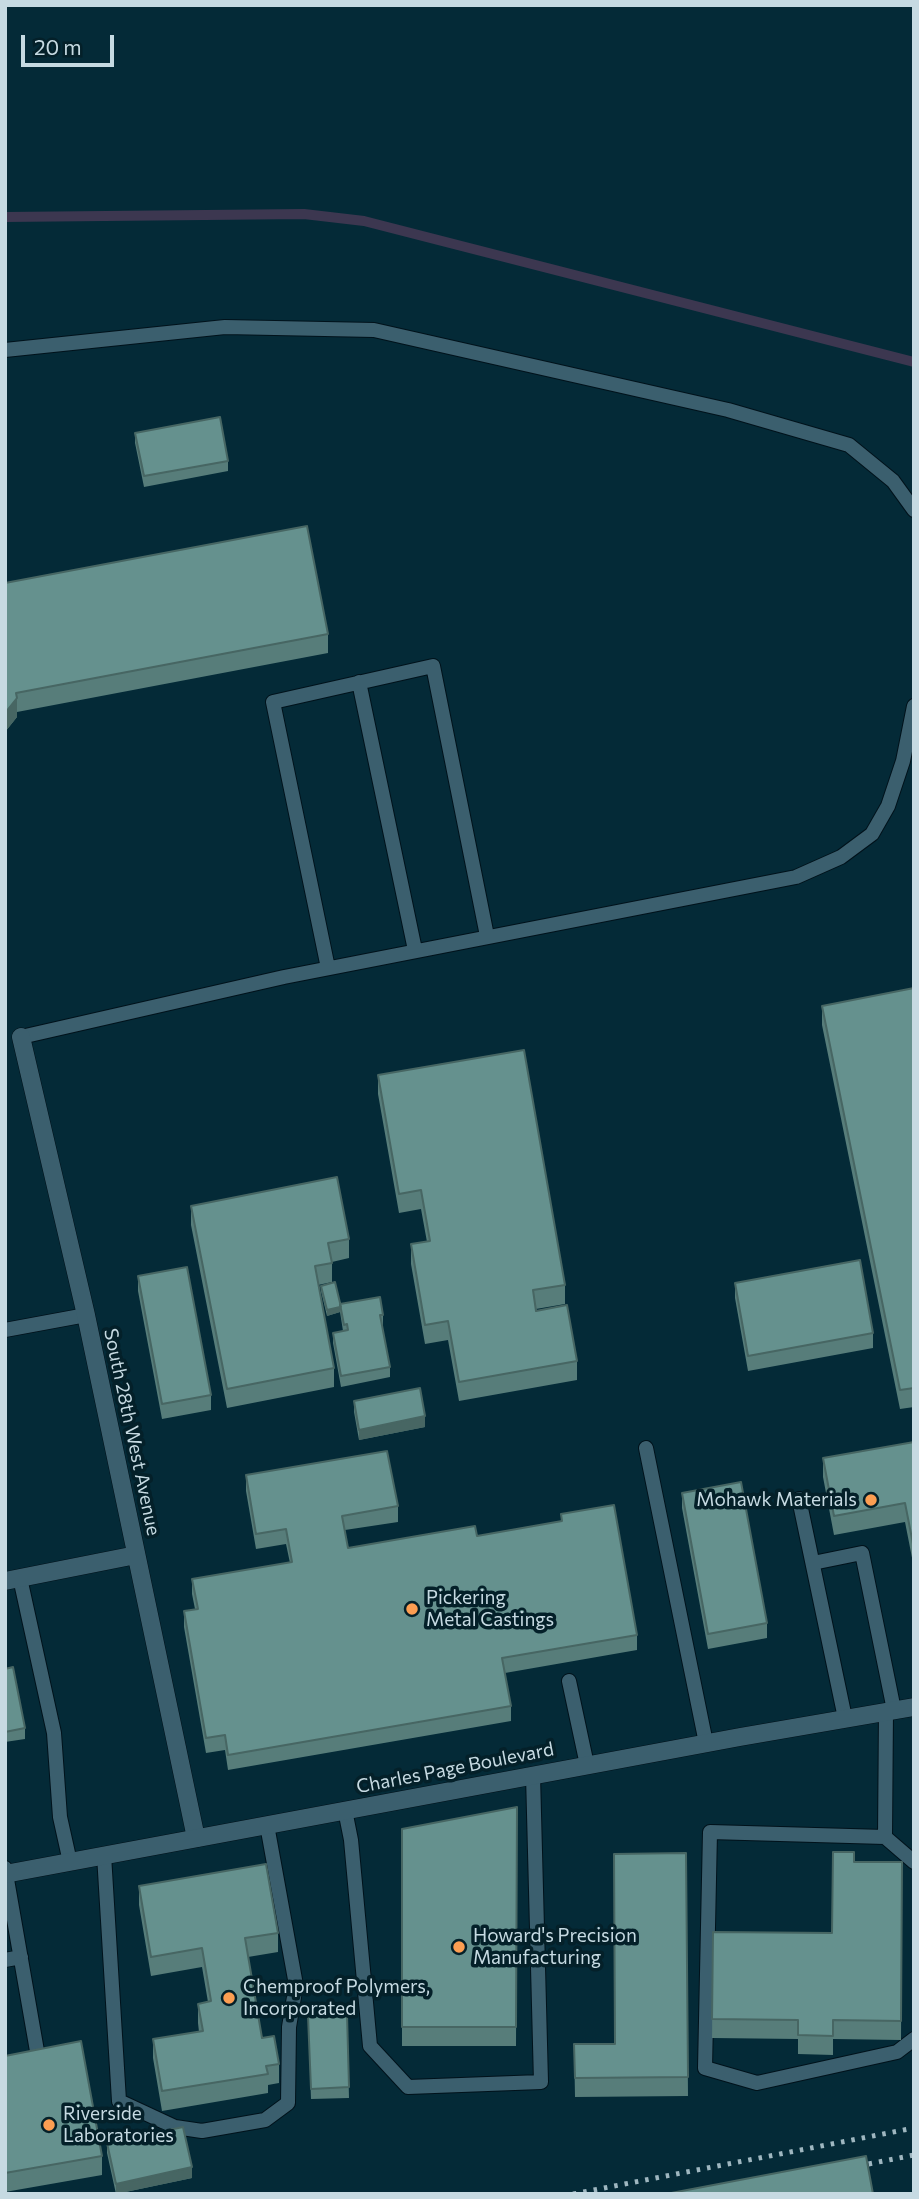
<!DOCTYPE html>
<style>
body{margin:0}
#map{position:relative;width:919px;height:2199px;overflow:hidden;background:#042a37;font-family:Commissioner,sans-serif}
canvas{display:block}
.frame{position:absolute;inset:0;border:7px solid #c6dae2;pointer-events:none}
.scale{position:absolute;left:21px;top:35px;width:93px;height:32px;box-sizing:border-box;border:4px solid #c6dae2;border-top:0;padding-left:9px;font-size:21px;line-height:24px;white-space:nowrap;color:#c6dae2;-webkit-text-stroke:5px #042029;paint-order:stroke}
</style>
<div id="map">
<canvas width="919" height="2199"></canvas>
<div class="frame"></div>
<div class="scale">20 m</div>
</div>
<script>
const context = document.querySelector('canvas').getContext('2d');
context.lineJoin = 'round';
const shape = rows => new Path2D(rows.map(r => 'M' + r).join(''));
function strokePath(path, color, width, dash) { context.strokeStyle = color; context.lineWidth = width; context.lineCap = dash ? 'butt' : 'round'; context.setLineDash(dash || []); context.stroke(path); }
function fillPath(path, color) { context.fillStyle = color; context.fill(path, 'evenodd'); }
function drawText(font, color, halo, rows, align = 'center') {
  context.font = font + ' Commissioner,sans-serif'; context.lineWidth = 7; context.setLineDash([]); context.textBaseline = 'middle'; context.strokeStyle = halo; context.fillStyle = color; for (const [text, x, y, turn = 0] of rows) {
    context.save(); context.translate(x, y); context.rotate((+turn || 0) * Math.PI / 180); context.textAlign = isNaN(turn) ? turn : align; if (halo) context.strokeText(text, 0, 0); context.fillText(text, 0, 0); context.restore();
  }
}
strokePath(shape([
 [5,217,304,214,364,221,914,362]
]), '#3c3750', 10);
const lane = shape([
 [5,350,225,327,374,330,728,410,849,445,893,481,914,510],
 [359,682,415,950],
 [328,968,273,702,433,666,487,936],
 [21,1037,284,977,796,877,841,857,872,834,888,806,903,761,914,706],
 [5,1330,86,1315],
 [646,1448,706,1743],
 [799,1499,845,1718],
 [813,1563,862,1553,894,1710],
 [20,1578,54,1733,60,1817,70,1862],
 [569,1681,587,1765],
 [886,1711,885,1837,710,1832,705,2068,757,2083,897,2052,914,2039],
 [345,1810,351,1840,370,2046,408,2087,541,2082,533,1775],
 [885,1837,914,1862],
 [104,1855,119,2101,175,2127,202,2131,265,2120,288,2103,289,2027,296,1985,267,1825],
 [5,1868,37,2051],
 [5,1960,21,1957]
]);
const street = shape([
 [21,1037,86,1315,196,1838],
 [5,1581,136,1555]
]);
const secondary = shape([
 [5,1874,740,1737,914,1707]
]);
strokePath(lane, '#00121b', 16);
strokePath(street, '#00121b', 19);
strokePath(secondary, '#00121b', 19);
strokePath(lane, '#3b5f6e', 14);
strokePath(street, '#3b5f6e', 18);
strokePath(secondary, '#3b5f6e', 18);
strokePath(shape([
 [848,2168,914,2155],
 [573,2194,914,2128]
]), '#9fb7c0', 5, [3.5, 7]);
fillPath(shape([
 [135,433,228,461,228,471,144,487,135,443],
 [5,583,328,634,328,653,17,712,17,717,5,732],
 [914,988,914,1407,900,1409,822,1025,822,1006],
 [378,1075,565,1285,565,1304,536,1309,577,1361,577,1380,459,1401,448,1340,425,1344,411,1264,411,1244,427,1242,421,1209,399,1213,378,1094],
 [191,1206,349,1239,349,1258,332,1262,332,1282,318,1285,334,1368,334,1387,227,1408,191,1225],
 [138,1276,211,1395,211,1410,162,1419,138,1291],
 [735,1283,873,1333,873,1348,748,1371,735,1298],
 [321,1286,340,1304,383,1315,383,1325,382,1325,390,1367,390,1377,341,1387,333,1343,333,1333,343,1331,340,1312,327,1316,321,1291],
 [354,1401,425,1427,359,1440,354,1412],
 [914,1442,914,1568,905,1522,834,1535,823,1477,823,1458],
 [246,1475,398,1506,398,1522,345,1530,348,1548,477,1536,561,1522,561,1514,637,1635,637,1650,505,1673,511,1706,511,1721,228,1770,225,1750,206,1753,184,1627,184,1611,195,1609,192,1594,192,1579,290,1563,286,1544,256,1549,246,1491],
 [682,1493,767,1623,767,1638,708,1649,682,1508],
 [5,1669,25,1728,25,1739,5,1742],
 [517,1807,516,2046,402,2046,402,1829],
 [686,1853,688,2096,575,2097,574,2044,615,2044],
 [854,1862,902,1862,901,2040,833,2039,833,2055,798,2054,798,2039,712,2038,713,1932,832,1933],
 [139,1886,278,1933,278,1952,248,1957,262,2038,279,2064,279,2083,268,2085,268,2093,162,2111,153,2058,153,2039,199,2032,198,2023,198,2004,208,2002,202,1967,151,1976,139,1905],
 [347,2014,349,2098,311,2099,308,2016],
 [5,2056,102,2156,102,2175,5,2192],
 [107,2143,192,2178,116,2194,107,2153]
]), '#577d7a');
fillPath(shape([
 [17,698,17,717,5,732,5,713],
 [340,1307,340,1312,327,1316,327,1310],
 [425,1416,425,1427,359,1440,359,1430],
 [192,2167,192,2178,116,2194,116,2184]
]), '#476663');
const building = shape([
 [220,417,228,461,144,476,135,433,220,417],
 [307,526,328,634,16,693,17,698,5,713,5,583,307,526],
 [914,988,914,1388,900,1390,822,1006,914,988],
 [524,1050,565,1285,533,1290,536,1311,567,1305,577,1361,459,1382,448,1321,425,1325,411,1244,430,1241,421,1190,399,1194,378,1075,524,1050],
 [337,1177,349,1239,328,1243,332,1263,315,1266,334,1368,227,1389,191,1206,337,1177],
 [860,1260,873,1333,748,1356,735,1283,860,1260],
 [187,1267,211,1395,162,1404,138,1276,187,1267],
 [335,1282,341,1307,340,1304,340,1307,327,1310,321,1286,335,1282],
 [380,1297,383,1315,380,1315,390,1367,341,1376,333,1333,348,1330,347,1324,344,1325,340,1304,380,1297],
 [420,1388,425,1416,359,1430,354,1401,420,1388],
 [914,1442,914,1549,905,1503,834,1516,823,1458,914,1442],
 [387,1451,398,1506,342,1516,348,1548,475,1526,477,1536,562,1521,561,1514,614,1505,637,1635,502,1658,511,1706,228,1755,225,1735,206,1738,184,1611,198,1609,192,1579,292,1562,286,1529,256,1534,246,1475,387,1451],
 [741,1482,767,1623,708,1634,682,1493,741,1482],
 [13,1667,25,1728,5,1732,5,1669,13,1667],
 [517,1807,516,2027,402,2027,402,1829,517,1807],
 [833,1852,854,1852,854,1862,902,1862,901,2021,833,2020,833,2036,798,2035,798,2020,712,2019,713,1932,832,1933,833,1852],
 [686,1853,688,2077,575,2078,574,2044,615,2044,614,1854,686,1853],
 [266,1864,278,1933,245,1938,262,2038,274,2036,279,2064,266,2066,268,2074,162,2091,153,2039,203,2031,198,2004,211,2001,202,1948,151,1957,139,1886,266,1864],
 [347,2014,349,2087,311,2089,308,2016,347,2014],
 [81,2041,102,2156,5,2173,5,2056,81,2041],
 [183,2127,192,2167,116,2184,107,2143,183,2127],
 [866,2156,873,2194,666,2194,866,2156]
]);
fillPath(building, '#65918e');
strokePath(building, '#476663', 2);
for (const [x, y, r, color] of [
 [871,1500,7,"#fc9e52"],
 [412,1609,7,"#fc9e52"],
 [459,1947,7,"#fc9e52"],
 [229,1998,7,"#fc9e52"],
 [49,2125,7,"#fc9e52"]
]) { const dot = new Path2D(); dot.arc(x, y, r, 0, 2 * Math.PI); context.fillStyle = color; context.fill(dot); strokePath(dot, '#042029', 2.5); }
drawText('19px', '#c6dae2', '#042029', [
 ["South 28th West Avenue",132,1432,78],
 ["Charles Page Boulevard",455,1768,-11]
]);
drawText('19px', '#c6dae2', '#042029', [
 ["Mohawk Materials",857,1500,"right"],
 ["Pickering",426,1598],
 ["Metal Castings",426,1620],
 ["Howard's Precision",473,1936],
 ["Manufacturing",473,1958],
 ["Chemproof Polymers,",243,1987],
 ["Incorporated",243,2009],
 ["Riverside",63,2114],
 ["Laboratories",63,2136]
], 'left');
</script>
